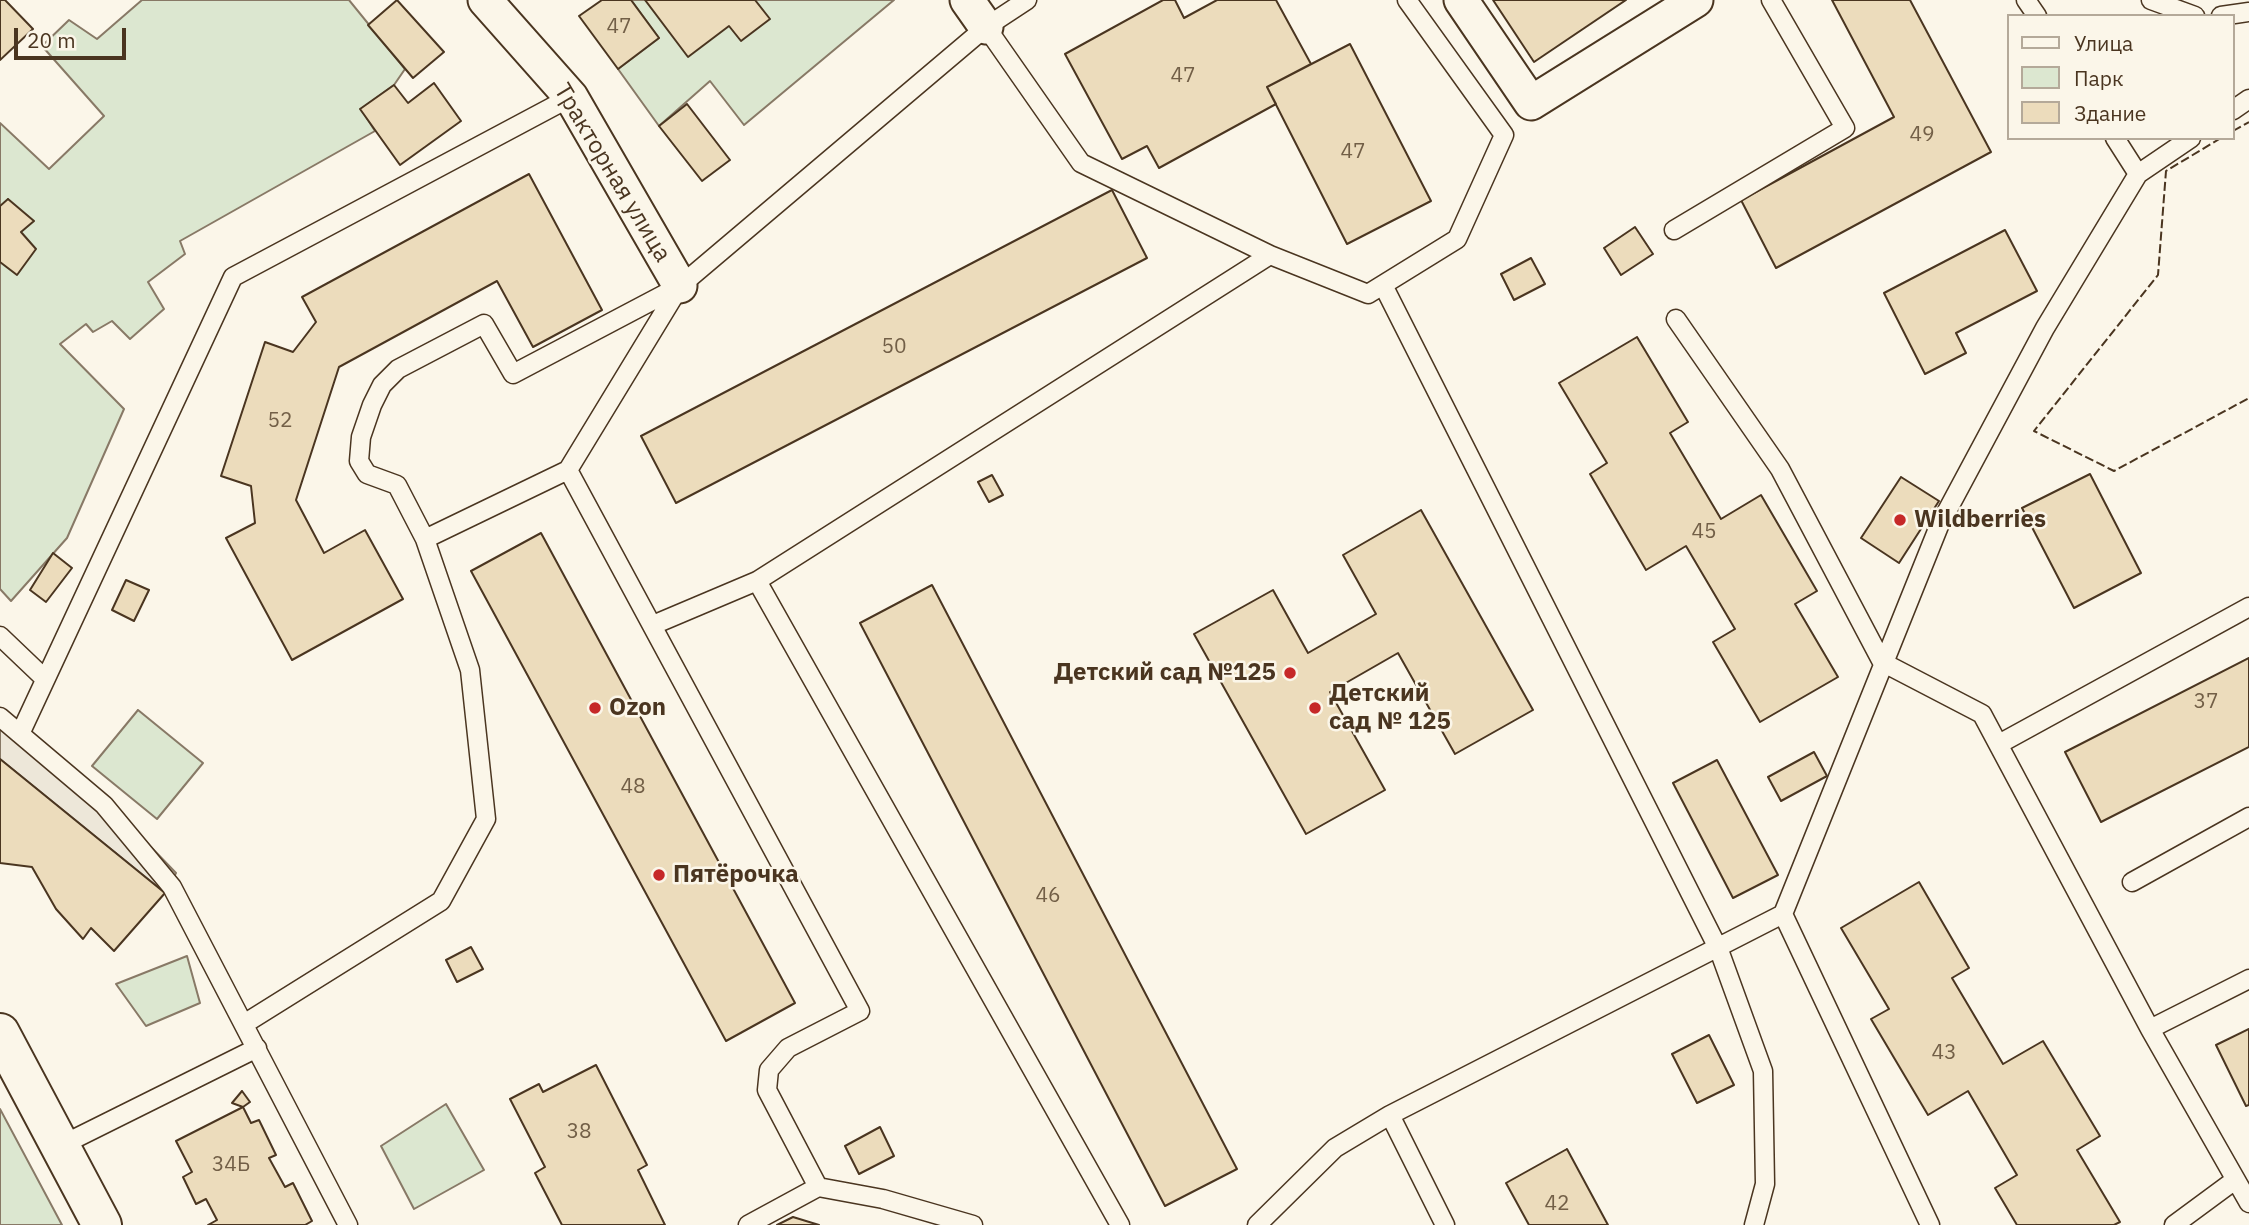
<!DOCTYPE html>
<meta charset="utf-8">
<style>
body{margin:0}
#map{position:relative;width:2249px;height:1225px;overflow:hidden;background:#fbf6e9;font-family:"IBM Plex Sans",sans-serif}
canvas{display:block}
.legend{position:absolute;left:2007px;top:14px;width:228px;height:126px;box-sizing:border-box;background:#fbf6e9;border:2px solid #b4a999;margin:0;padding:9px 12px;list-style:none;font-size:21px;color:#4a3520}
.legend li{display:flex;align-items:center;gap:14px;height:35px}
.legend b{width:35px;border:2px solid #b4a999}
.scale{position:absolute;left:14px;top:28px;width:112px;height:32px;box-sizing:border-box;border:4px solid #4a3520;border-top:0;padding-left:9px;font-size:21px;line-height:24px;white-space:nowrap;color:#4a3520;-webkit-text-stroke:5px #fbf6e9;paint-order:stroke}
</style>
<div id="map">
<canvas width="2249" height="1225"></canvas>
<ul class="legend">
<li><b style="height:9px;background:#fbf6e9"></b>Улица</li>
<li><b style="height:19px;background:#dce7d0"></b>Парк</li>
<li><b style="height:19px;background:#ecdcbc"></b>Здание</li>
</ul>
<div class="scale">20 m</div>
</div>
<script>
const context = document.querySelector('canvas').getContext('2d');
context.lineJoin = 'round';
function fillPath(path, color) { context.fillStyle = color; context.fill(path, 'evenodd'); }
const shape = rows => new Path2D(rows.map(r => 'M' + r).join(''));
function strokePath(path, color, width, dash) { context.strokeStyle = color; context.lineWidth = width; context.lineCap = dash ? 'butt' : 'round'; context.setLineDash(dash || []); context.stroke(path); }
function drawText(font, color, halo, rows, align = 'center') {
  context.font = font + ' "IBM Plex Sans",sans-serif'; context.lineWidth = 5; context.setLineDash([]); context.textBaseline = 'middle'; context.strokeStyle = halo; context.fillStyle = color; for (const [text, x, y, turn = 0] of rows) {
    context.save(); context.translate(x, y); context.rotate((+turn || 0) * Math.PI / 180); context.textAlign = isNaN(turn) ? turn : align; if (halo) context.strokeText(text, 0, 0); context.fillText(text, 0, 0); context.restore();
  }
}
const green = shape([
 [142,0,349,0,405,69,394,85,361,109,375,131,180,241,185,254,148,282,164,309,130,339,112,321,93,332,86,324,60,344,124,409,67,538,11,601,0,589,0,123,49,169,104,116,42,46,69,20,97,39,142,0],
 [631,0,894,0,744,125,710,81,659,126,618,69,659,38,631,0],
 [138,710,203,763,157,819,92,766,138,710],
 [187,956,200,1003,146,1026,116,984,187,956],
 [446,1104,484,1170,414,1209,381,1146,446,1104],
 [0,1109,62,1225,0,1225,0,1109]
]);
fillPath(green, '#dce7d0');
strokePath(green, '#887966', 2);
const parking = shape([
 [0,709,123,818,176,873,165,893,0,759,0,709]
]);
fillPath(parking, '#ede7d9');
strokePath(parking, '#887966', 2);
const building = shape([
 [0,0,5,0,33,29,0,60,0,0],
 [397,0,444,52,413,78,368,25,397,0],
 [602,0,631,0,659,38,618,69,579,16,602,0],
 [645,0,755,0,770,19,741,41,729,26,688,57,645,0],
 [1163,0,1175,0,1184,18,1217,0,1276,0,1311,64,1267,87,1276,104,1159,168,1147,146,1122,159,1065,54,1163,0],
 [1493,0,1626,0,1534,62,1493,0],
 [1832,0,1910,0,1991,152,1776,268,1741,200,1894,117,1832,0],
 [1350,44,1431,201,1347,244,1267,87,1350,44],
 [434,83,461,121,400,165,360,109,394,85,408,103,434,83],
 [687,104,730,160,702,181,659,126,687,104],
 [529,174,602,310,533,347,497,281,339,367,296,500,324,553,365,530,403,599,292,660,226,538,255,523,251,486,221,476,265,342,293,352,316,322,302,297,529,174],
 [1112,190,1147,258,676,503,641,436,1112,190],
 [8,199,34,221,21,232,36,249,17,275,0,262,0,206,8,199],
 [1635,227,1653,254,1621,275,1604,248,1635,227],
 [2005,230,2037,291,1956,333,1966,353,1925,374,1884,293,2005,230],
 [1531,258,1545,284,1514,300,1501,274,1531,258],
 [1637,337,1688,422,1670,433,1721,519,1761,495,1817,591,1795,604,1838,677,1760,722,1713,642,1735,629,1686,546,1646,570,1590,474,1607,463,1559,383,1637,337],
 [2090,474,2141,573,2074,608,2022,508,2090,474],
 [992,475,1003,495,989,502,978,482,992,475],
 [1901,477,1939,501,1899,563,1861,538,1901,477],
 [1421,510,1533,710,1455,754,1398,653,1330,692,1385,790,1306,834,1194,634,1273,590,1308,653,1376,614,1343,555,1421,510],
 [541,533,795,1003,726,1041,471,571,541,533],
 [53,553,72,568,46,602,30,590,53,553],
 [126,580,149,590,134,621,112,610,126,580],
 [932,585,1237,1169,1165,1206,860,623,932,585],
 [2249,658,2249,747,2101,822,2065,752,2249,658],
 [1814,752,1827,776,1781,801,1768,777,1814,752],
 [0,759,165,893,114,951,91,928,83,939,56,909,32,867,0,863,0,759],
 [1717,760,1778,875,1733,898,1673,783,1717,760],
 [1919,882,1969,968,1952,978,2003,1064,2043,1041,2100,1136,2077,1150,2120,1222,2114,1225,2017,1225,1995,1188,2017,1175,1968,1091,1928,1115,1871,1019,1889,1009,1841,928,1919,882],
 [471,947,483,969,457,982,446,960,471,947],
 [2249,1029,2249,1105,2246,1106,2216,1045,2249,1029],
 [1709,1035,1734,1085,1697,1103,1672,1054,1709,1035],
 [596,1065,647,1165,638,1170,665,1225,562,1225,535,1173,545,1167,510,1099,539,1084,543,1092,596,1065],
 [242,1091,250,1102,243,1107,232,1103,242,1091],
 [243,1107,251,1123,259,1120,276,1155,269,1158,285,1187,293,1183,312,1221,305,1225,208,1225,217,1220,206,1199,196,1204,183,1177,192,1172,176,1141,243,1107],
 [880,1127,894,1156,859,1174,845,1146,880,1127],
 [1567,1149,1608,1225,1529,1225,1506,1183,1567,1149],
 [793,1217,819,1225,777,1225,793,1217]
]);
fillPath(building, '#ecdcbc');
strokePath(building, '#4a3520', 2);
const lane = shape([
 [2026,0,2037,16],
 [2151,0,2195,16],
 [2221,16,2249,12],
 [2233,110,2249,99],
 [2115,138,2138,174],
 [1674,230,1845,128,1771,0],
 [1270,255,1368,294,1457,239,1504,135,1407,0],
 [1383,285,1719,950,1763,1071,1765,1184,1754,1225],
 [680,286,513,374,484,324,398,369,382,385,372,405,361,437,359,461,367,474,397,485,425,539,568,470,860,1011,788,1048,769,1070,767,1090,818,1187,883,1199,973,1225],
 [1676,319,1780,469,1882,662,1982,714,2150,1029],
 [568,470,680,286,986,27,1027,0],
 [757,581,1120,1225],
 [653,625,757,581,1270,255,1081,163,986,27],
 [0,636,44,678],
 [0,717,20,734],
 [1999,744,2249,607],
 [2132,882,2249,817],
 [2249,979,2150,1029,2249,1203],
 [244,1024,441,901,486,819,470,670,425,539],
 [62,1145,257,1048],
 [348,1225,172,887,104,805,20,734,233,277,571,97],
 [748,1225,818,1187],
 [1257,1225,1335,1148,1390,1115],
 [1445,1225,1390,1115,1783,914],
 [1930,1225,1783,914,1939,526,2045,328,2138,174,2191,138],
 [2174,1225,2235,1180]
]);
const street = shape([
 [485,0,571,97,680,286],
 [967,0,986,27],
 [1461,0,1531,103,1696,0]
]);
const secondary = shape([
 [0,1033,102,1225]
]);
strokePath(lane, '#4a3520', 21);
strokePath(street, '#4a3520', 37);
strokePath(secondary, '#4a3520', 42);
strokePath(lane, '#fbf6e9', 18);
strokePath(street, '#fbf6e9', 33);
strokePath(secondary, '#fbf6e9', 38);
strokePath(shape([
 [2233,131,2249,122],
 [2221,138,2166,171,2158,275,2034,431,2114,471,2249,398]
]), '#4a3520', 2, [9, 3.5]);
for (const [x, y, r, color] of [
 [1900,520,7,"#c62828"],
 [1290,673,7,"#c62828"],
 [595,708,7,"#c62828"],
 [1315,708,7,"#c62828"],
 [659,875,7,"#c62828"]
]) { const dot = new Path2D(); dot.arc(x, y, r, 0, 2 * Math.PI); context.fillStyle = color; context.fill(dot); strokePath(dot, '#fbf6e9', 2.5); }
drawText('21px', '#725f47', null, [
 ["47",619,27],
 ["47",1183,76],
 ["49",1922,135],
 ["47",1353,152],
 ["50",894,347],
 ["52",280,421],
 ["45",1704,532],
 ["37",2206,702],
 ["48",633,787],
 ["46",1048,896],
 ["43",1944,1053],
 ["38",579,1132],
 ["34Б",231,1165],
 ["42",1557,1204]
]);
drawText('24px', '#4a3520', '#fbf6e9', [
 ["Тракторная улица",612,173,59]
]);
drawText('bold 24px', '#4a3520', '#fbf6e9', [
 ["Wildberries",1914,520],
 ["Детский сад №125",1276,673,"right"],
 ["Детский",1329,694],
 ["сад № 125",1329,722],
 ["Ozon",609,708],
 ["Пятёрочка",673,875]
], 'left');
</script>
